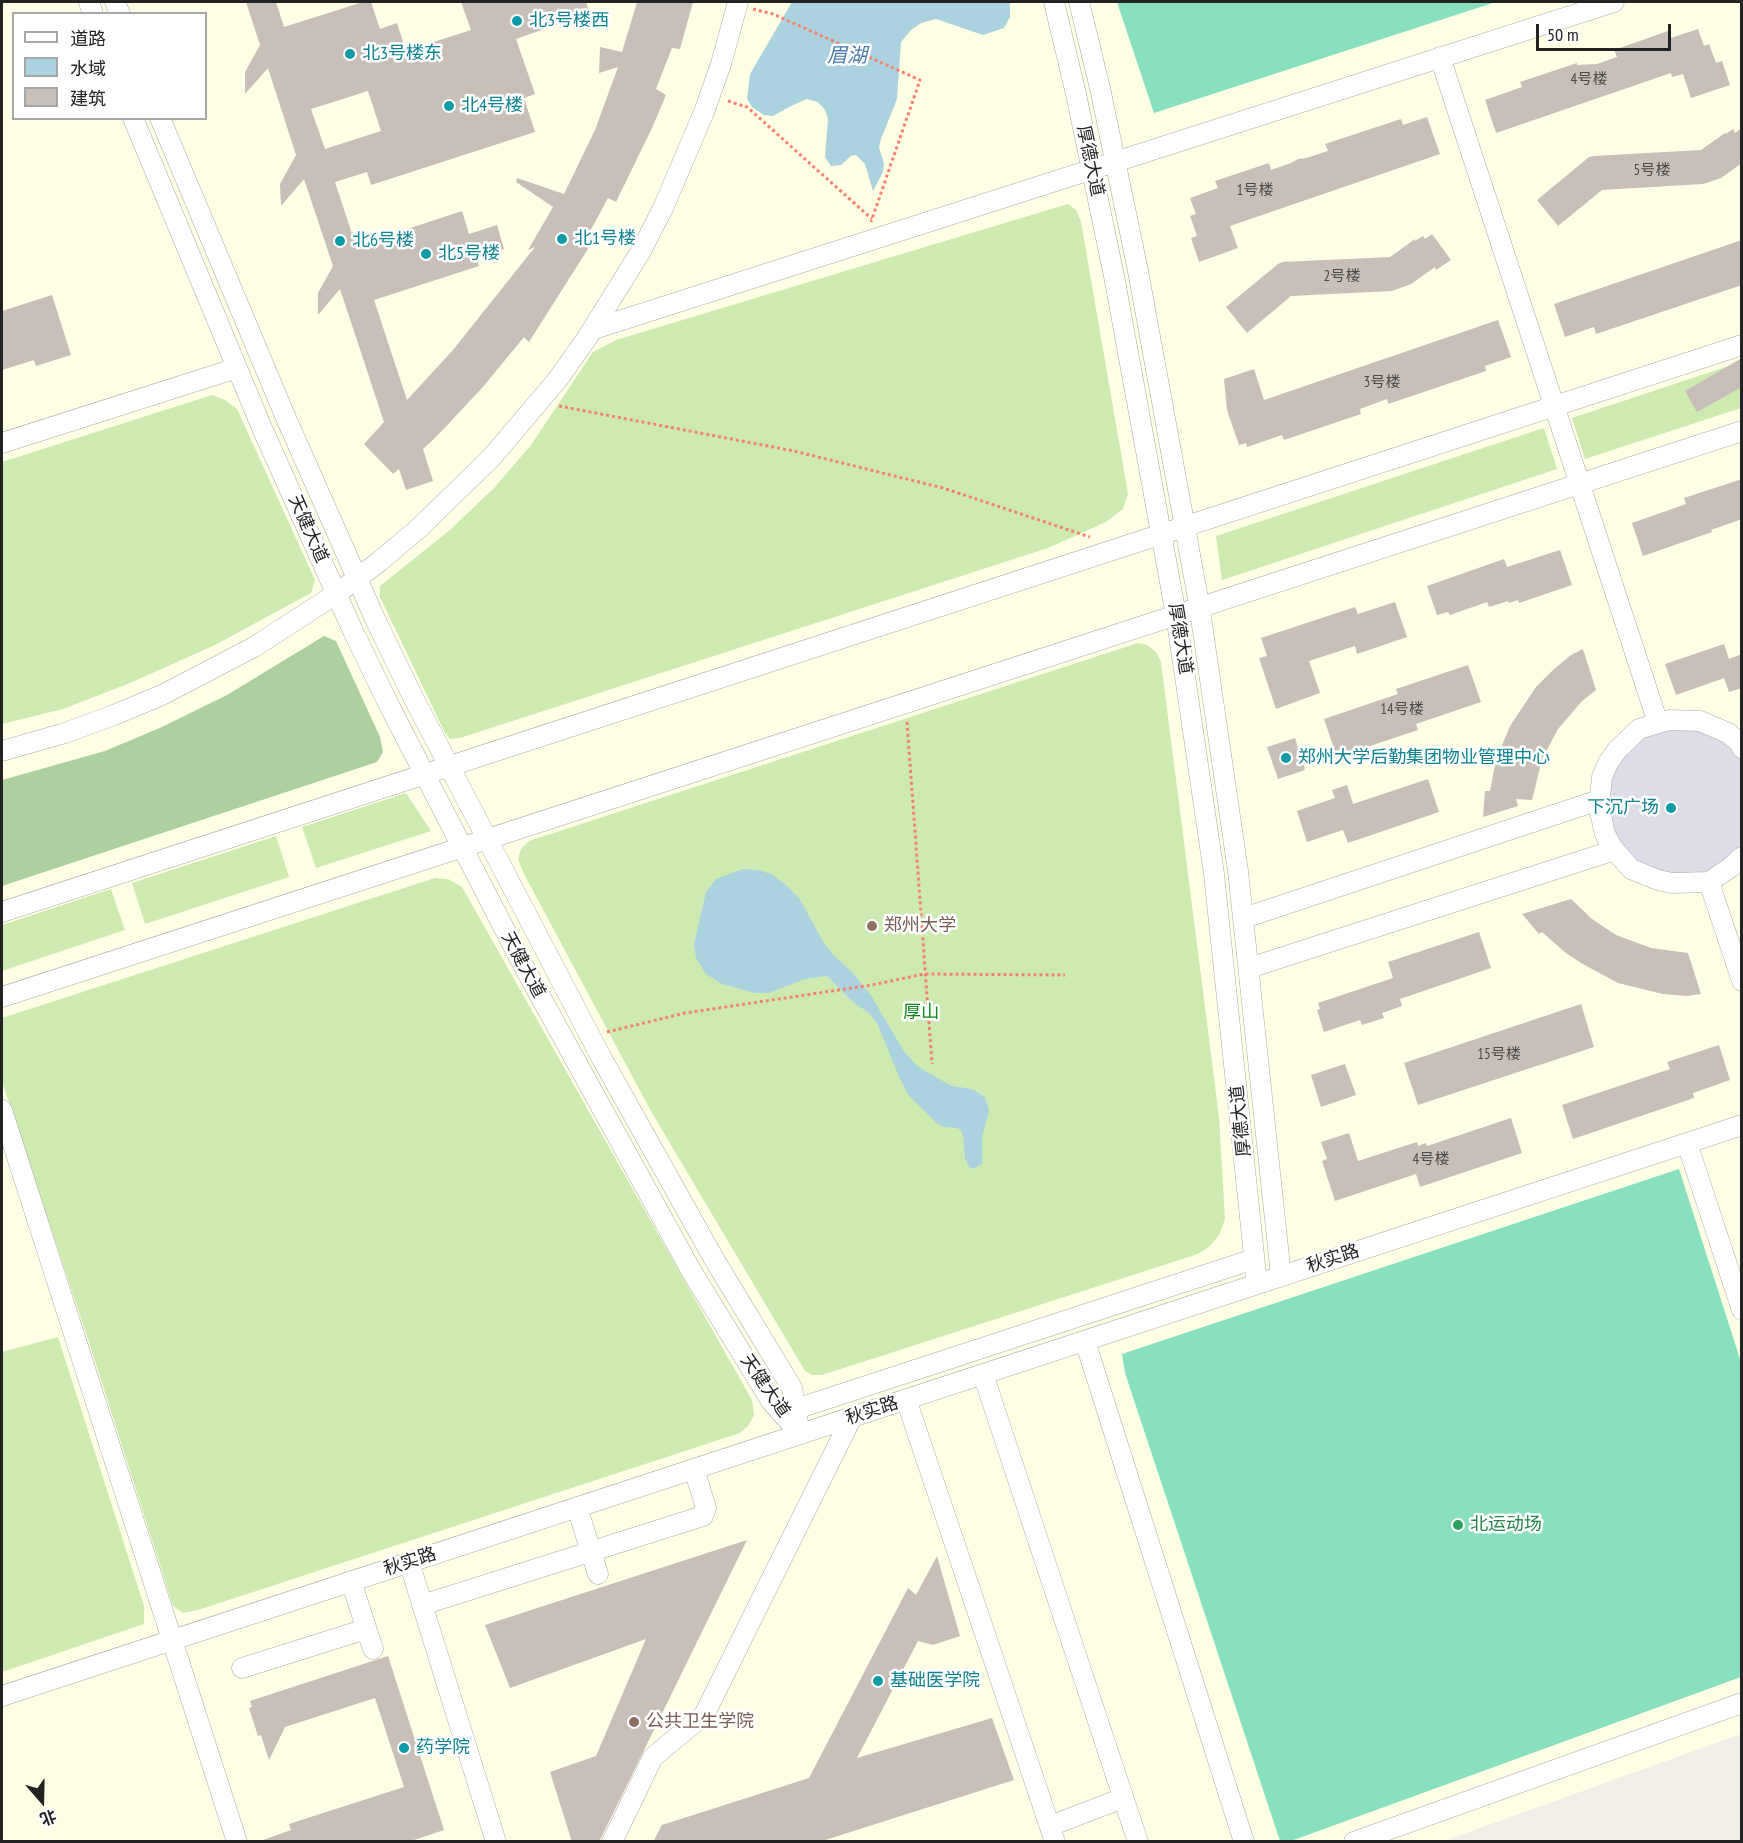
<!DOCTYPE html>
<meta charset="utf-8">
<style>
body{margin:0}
#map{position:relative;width:1743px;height:1843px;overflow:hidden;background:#f2efe9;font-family:"PT Sans Narrow","Noto Sans SC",sans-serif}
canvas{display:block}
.frame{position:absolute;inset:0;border:3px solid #222;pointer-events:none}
.legend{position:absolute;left:12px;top:12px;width:195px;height:108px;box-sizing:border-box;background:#fff;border:2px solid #a7a7a7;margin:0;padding:8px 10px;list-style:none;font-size:18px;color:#222}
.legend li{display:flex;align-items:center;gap:12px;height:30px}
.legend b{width:30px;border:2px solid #a7a7a7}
.north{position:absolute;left:12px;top:1771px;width:60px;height:60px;-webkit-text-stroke:4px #fff;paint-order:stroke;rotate:160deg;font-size:16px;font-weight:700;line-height:24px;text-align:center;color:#222}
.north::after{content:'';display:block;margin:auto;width:21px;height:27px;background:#222;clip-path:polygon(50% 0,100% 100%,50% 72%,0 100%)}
.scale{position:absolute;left:1536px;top:24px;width:135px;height:27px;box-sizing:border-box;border:3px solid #222;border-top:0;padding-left:8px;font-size:18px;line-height:21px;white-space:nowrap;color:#222;-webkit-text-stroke:4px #fff;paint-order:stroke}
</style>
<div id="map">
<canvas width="1743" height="1843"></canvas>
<div class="frame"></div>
<ul class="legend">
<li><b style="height:8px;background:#fff"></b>道路</li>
<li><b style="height:16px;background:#aad3df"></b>水域</li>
<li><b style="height:16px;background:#c7bfb8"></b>建筑</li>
</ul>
<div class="north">北</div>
<div class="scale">50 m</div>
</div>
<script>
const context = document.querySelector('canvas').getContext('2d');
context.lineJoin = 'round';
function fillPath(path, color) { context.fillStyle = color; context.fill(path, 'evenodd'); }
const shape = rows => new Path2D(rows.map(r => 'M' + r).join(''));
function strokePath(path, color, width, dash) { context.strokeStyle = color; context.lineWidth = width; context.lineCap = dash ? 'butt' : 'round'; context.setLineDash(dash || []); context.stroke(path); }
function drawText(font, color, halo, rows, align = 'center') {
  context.font = font + ' "PT Sans Narrow","Noto Sans SC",sans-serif'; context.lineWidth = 5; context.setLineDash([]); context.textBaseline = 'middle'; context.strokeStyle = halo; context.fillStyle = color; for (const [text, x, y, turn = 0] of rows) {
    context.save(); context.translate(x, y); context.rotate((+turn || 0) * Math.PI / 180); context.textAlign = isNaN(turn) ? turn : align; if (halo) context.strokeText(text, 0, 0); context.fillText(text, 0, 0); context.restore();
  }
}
fillPath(shape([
 [2,2,1741,2,1741,1734,1444,1841,2,1842],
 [14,14,206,14,206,118,14,118]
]), '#ffffe5');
fillPath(shape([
 [1068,204,1076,210,1081,222,1128,494,1123,509,1106,522,1048,548,460,738,450,739,445,733,380,597,380,586,451,529,495,487,531,445,593,352,616,340],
 [1741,362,1741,408,1585,459,1572,418],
 [212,395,225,400,237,409,315,580,311,593,215,645,130,683,63,709,2,724,2,462],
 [1544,428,1557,469,1222,580,1216,536],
 [1138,643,1147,645,1156,652,1161,662,1219,1117,1225,1219,1219,1235,1209,1247,1198,1254,822,1375,812,1375,805,1371,652,1113,524,874,518,859,521,849,529,841],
 [406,793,431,831,316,868,302,827],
 [276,836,289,877,145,924,132,883],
 [435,878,448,879,462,887,752,1400,754,1415,748,1426,740,1433,198,1610,183,1613,173,1606,88,1339,2,1082,2,1018],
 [111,889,125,930,2,971,2,925],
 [58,1337,144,1606,144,1624,2,1672,2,1352]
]), '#cdebb0');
fillPath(shape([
 [324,636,336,641,380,737,383,752,377,762,2,886,2,780,105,751,162,727,227,695]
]), '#add19e');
fillPath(shape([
 [1117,2,1496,2,1154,113],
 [1679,1169,1741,1362,1741,1677,1291,1841,1280,1841,1125,1373,1122,1354]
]), '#88e0be');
fillPath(shape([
 [1695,725,1741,750,1741,858,1733,868,1655,882,1607,839,1608,771,1639,729]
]), '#dddde8');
fillPath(shape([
 [792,2,1010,2,1010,17,1004,28,983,35,936,19,921,23,911,30,901,42,897,99,881,139,879,147,884,164,883,172,873,191,865,164,856,155,851,156,841,165,831,166,825,157,828,119,825,110,818,102,807,99,793,105,773,116,764,115,752,107,747,99,750,74],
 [743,869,758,870,771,874,785,884,799,898,824,943,834,956,853,973,872,997,903,1050,918,1067,952,1086,972,1089,985,1097,989,1110,982,1138,982,1164,973,1169,969,1167,965,1158,963,1136,961,1130,957,1128,945,1127,938,1124,909,1096,900,1079,877,1023,868,1012,854,1003,827,976,805,979,769,993,755,993,722,984,706,974,696,958,694,944,706,892,716,879]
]), '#aad3df');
fillPath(shape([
 [246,2,276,2,284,27,363,2,371,2,380,29,397,23,406,51,471,30,461,2,586,2,590,13,516,39,535,94,524,98,535,132,371,185,367,172,335,182,356,246,462,211,469,234,497,225,504,249,477,258,479,266,374,300,407,400,453,350,535,247,528,250,553,207,516,182,517,178,564,194,595,130,618,67,599,73,600,47,622,52,637,2,693,2,680,49,672,48,656,89,666,95,652,128,616,202,608,198,587,237,593,241,529,342,524,337,482,388,437,436,423,449,433,481,406,490,399,469,393,474,364,444,384,422,340,289,318,315,318,293,333,266,304,179,281,206,280,184,296,155,268,68,245,94,245,72,260,45],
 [368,91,381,131,325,149,311,109],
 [1698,29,1704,46,1709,44,1716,63,1722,61,1730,85,1691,98,1683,74,1672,77,1671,73,1496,133,1485,100,1522,87,1520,82,1577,63,1577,65,1597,64,1617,57,1614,50,1668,31,1671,38],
 [1427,117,1440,154,1230,226,1238,248,1199,262,1191,238,1197,236,1190,216,1196,214,1190,198,1218,188,1215,181,1269,163,1271,170,1291,163,1298,159,1306,158,1328,151,1325,144,1401,119,1403,125],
 [1742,128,1742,163,1721,178,1703,184,1602,190,1558,226,1537,200,1589,157,1594,156,1701,150,1725,133,1726,134,1733,129,1735,133],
 [1432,234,1451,260,1436,270,1435,267,1411,284,1392,291,1291,296,1247,333,1226,307,1278,264,1283,262,1390,257,1415,239,1415,241,1423,236,1425,239],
 [1742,240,1742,285,1596,334,1594,327,1565,337,1554,304],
 [52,295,71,355,36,366,34,360,2,370,2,311],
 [1498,320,1511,357,1485,366,1486,371,1388,404,1387,399,1360,409,1361,414,1284,440,1282,435,1247,447,1246,443,1239,445,1227,410,1224,379,1254,369,1264,400],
 [1742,358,1742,387,1697,412,1685,391],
 [1742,479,1742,519,1711,530,1712,532,1643,556,1632,523,1686,504,1684,498],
 [1560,550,1572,585,1519,603,1518,600,1509,603,1508,601,1489,607,1487,602,1450,615,1448,612,1437,615,1427,586,1504,559,1507,567],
 [1395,602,1407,637,1357,654,1355,646,1309,661,1320,693,1276,709,1259,658,1267,656,1261,638,1355,607,1358,614],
 [1724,644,1729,659,1742,654,1742,688,1729,692,1724,678,1676,695,1665,664],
 [1583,649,1596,690,1582,701,1558,729,1542,759,1532,800,1516,799,1518,806,1483,817,1485,791,1490,791,1496,760,1510,726,1536,687,1553,670,1571,655],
 [1468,665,1481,702,1416,724,1418,730,1337,757,1324,719,1398,694,1396,689],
 [1295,738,1305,770,1278,779,1267,747],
 [1428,779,1439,812,1348,843,1343,830,1307,842,1297,811,1335,798,1332,790,1347,785,1353,804],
 [1571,899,1592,919,1616,935,1651,948,1688,953,1701,994,1687,996,1663,994,1618,983,1581,963,1566,953,1542,932,1539,934,1522,914],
 [1479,932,1491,968,1400,999,1402,1006,1382,1013,1384,1018,1362,1025,1360,1020,1324,1032,1317,1010,1320,1009,1318,1003,1393,978,1388,962],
 [1581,1004,1594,1047,1418,1105,1404,1063],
 [1719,1045,1730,1080,1693,1093,1694,1098,1573,1139,1562,1105,1670,1069,1667,1062],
 [1345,1064,1356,1095,1321,1107,1311,1075],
 [1511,1118,1522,1153,1420,1187,1416,1174,1335,1201,1322,1161,1327,1159,1321,1142,1349,1133,1358,1161,1417,1142,1418,1146,1426,1143,1427,1146],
 [747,1540,599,1842,572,1842,550,1772,596,1756,646,1639,510,1688,485,1625],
 [937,1556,960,1636,933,1645,918,1641,857,1758,992,1718,1014,1780,819,1842,653,1842,662,1825,809,1778,908,1588,916,1595],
 [388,1656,444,1830,408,1842,264,1842,263,1840,291,1830,289,1824,404,1787,375,1698,285,1727,269,1760,261,1735,258,1736,249,1708,252,1707,250,1701]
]), '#c7bfb8');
const minor = shape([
 [89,2,93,14],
 [115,2,120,14],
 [1054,2,1076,94,1114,276,1176,615,1214,874,1257,1284],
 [1079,2,1100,88,1138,271,1199,604,1238,871,1281,1276],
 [1440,57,1658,723],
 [133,118,262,428,353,631,391,709,523,965,692,1272,771,1401,800,1434],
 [160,118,286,418,376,621,413,697,601,1057,714,1259,792,1388,800,1434],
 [594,329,1614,2],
 [2,443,237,368],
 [1742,748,1740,743,1728,733,1700,721,1669,720,1639,729,1617,750,1608,763,1602,777,1599,807,1605,834,1612,847,1631,869,1658,880,1672,883,1709,882,1731,867,1742,857],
 [2,751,65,733,114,715,162,695,254,647,339,592,380,561,419,528,492,457,558,379,587,338,641,251,664,206,704,112,721,64,738,2],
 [1709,882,1742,981],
 [2,912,1742,345],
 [1244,918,1599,800],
 [1249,968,1615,850],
 [2,997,1742,431],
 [2,1110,237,1842],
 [1687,1143,1742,1310],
 [1085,1341,1244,1842],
 [983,1374,1138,1842],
 [906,1399,1055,1842],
 [796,1409,1254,1259],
 [577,1507,598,1574],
 [409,1562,496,1842],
 [351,1581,373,1649],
 [422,1605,703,1516,706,1508,694,1469],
 [242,1668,366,1629],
 [2,1696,1742,1125],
 [1050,1826,1123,1798],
 [612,1842,653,1757,704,1715,852,1417],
 [1354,1842,1742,1703]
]);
strokePath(minor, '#a9a9a9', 21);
strokePath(shape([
 [753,9,773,14,920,80,871,222],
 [728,101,747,107,872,219],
 [559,406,794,451,943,488,1090,537],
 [907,722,932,1064],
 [607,1032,685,1013,872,985,924,974,1065,975]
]), '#fa8072', 3, [3, 3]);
strokePath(minor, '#fff', 20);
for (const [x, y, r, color] of [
 [517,21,6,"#0f9aa8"],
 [350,54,6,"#0f9aa8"],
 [449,106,6,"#0f9aa8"],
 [562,239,6,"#0f9aa8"],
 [340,241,6,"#0f9aa8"],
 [426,254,6,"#0f9aa8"],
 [1286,758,6,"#0f9aa8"],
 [1671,808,6,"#0f9aa8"],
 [872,926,6,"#8d6e63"],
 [1458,1525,6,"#2e9e5b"],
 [878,1681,6,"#0f9aa8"],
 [634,1722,6,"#8d6e63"],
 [404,1748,6,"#0f9aa8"]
]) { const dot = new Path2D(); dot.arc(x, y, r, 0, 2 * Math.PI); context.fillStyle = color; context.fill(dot); strokePath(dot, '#fff', 2); }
drawText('15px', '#4b4948', null, [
 ["4号楼",1589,80],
 ["5号楼",1652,171],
 ["1号楼",1255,191],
 ["2号楼",1342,277],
 ["3号楼",1382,383],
 ["14号楼",1402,710],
 ["15号楼",1499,1055],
 ["4号楼",1431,1160]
]);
drawText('18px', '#0d838f', '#fff', [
 ["北3号楼西",529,21],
 ["北3号楼东",362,54],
 ["北4号楼",461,106],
 ["北1号楼",574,239],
 ["北6号楼",352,241],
 ["北5号楼",438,254],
 ["郑州大学后勤集团物业管理中心",1298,758],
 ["下沉广场",1659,808,"right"],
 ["基础医学院",890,1681],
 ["药学院",416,1748]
], 'left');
drawText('18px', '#222', '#fff', [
 ["厚德大道",1090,161,78],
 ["天健大道",308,529,66],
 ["厚德大道",1180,639,81],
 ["天健大道",523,965,62],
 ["厚德大道",1241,1121,-96],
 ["秋实路",1333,1259,-18],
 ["天健大道",765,1386,55],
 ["秋实路",872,1411,-18],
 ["秋实路",410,1562,-18]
]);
drawText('18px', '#785e54', '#fff', [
 ["郑州大学",884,926],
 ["公共卫生学院",646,1722]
], 'left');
drawText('18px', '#0c8416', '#fff', [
 ["厚山",921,1013]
]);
drawText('18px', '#27864d', '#fff', [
 ["北运动场",1470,1525]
], 'left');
drawText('italic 20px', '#4a7aab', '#fff', [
 ["眉湖",847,56]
]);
</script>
